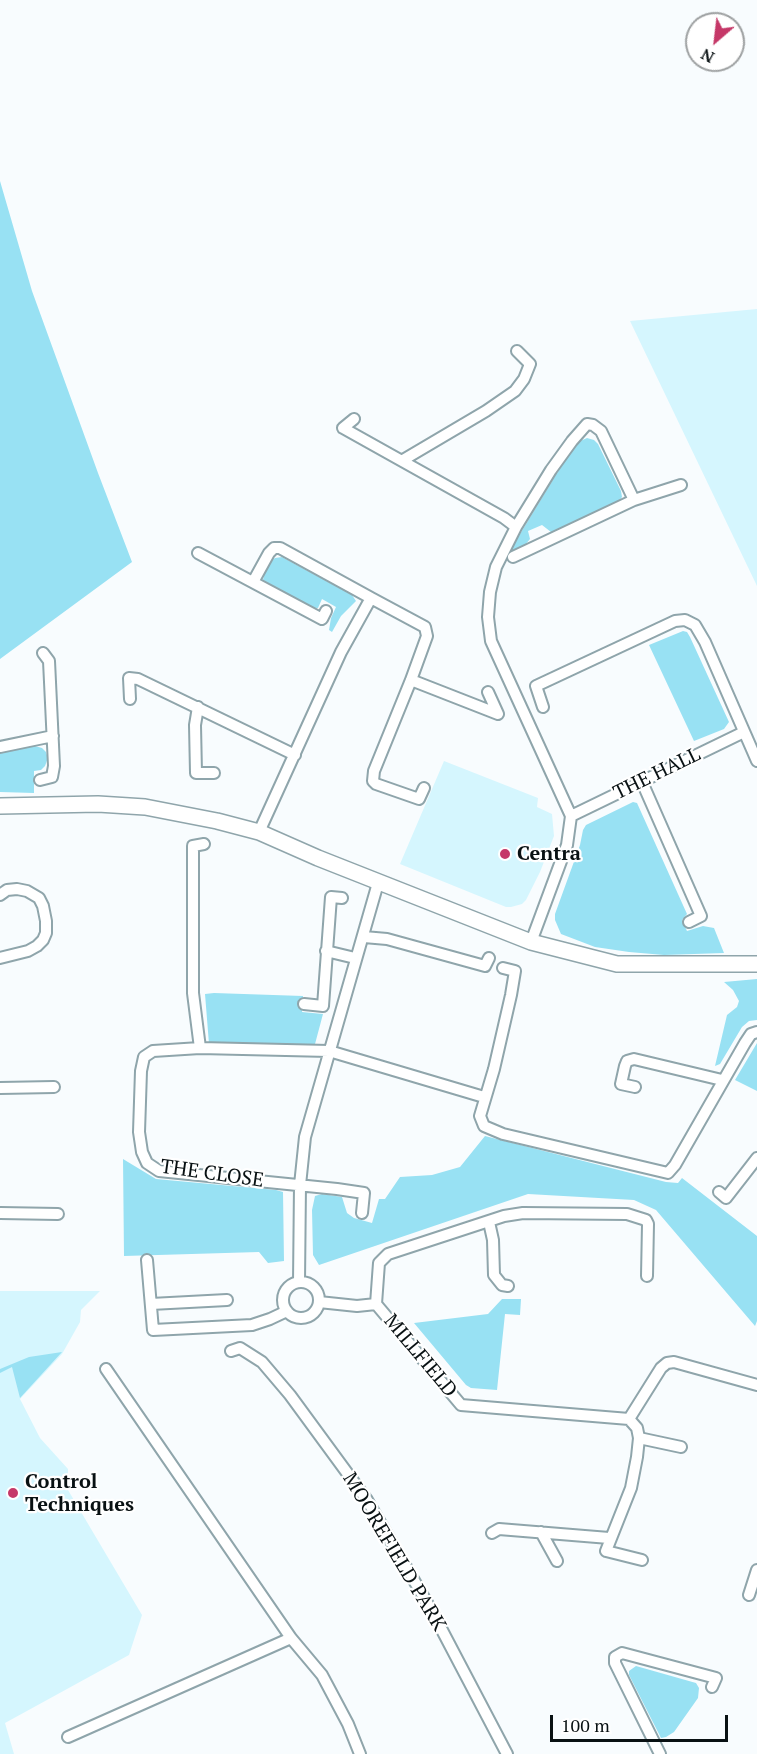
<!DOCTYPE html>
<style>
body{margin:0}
#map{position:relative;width:757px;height:1754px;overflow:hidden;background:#f8fcfe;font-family:"PT Serif",serif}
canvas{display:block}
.north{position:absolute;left:685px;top:12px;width:60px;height:60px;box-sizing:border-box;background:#fff;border:2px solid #9da0a1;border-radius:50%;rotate:208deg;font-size:16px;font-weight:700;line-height:24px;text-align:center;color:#091113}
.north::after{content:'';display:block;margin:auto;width:21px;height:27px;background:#c53868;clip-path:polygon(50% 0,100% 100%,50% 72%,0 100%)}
.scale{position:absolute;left:550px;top:1715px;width:178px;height:27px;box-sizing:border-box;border:3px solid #091113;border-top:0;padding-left:8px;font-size:18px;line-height:21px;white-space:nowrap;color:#091113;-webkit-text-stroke:4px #fff;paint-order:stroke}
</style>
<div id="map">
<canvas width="757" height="1754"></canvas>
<div class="north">N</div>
<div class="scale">100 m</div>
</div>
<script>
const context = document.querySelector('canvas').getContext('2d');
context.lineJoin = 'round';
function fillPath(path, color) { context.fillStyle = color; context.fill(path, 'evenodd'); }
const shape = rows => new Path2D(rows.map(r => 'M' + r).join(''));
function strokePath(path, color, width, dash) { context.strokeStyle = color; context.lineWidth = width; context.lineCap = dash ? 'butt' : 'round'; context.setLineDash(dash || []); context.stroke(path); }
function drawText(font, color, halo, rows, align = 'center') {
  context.font = font + ' "PT Serif",serif'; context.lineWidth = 4.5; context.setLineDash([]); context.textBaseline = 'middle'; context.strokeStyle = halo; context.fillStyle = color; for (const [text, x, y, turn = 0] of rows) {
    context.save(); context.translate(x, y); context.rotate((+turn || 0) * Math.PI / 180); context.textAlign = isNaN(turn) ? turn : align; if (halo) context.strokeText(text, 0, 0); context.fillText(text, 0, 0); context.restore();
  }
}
fillPath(shape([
 [757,309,757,586,630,321],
 [444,761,538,798,537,807,552,814,554,836,540,872,526,900,522,904,511,907,506,907,400,864],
 [0,1291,100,1291,81,1310,80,1322,62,1354,20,1399,40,1438,68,1469,68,1490,142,1615,129,1655,5,1723,14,1754,0,1754]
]), '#d5f6fe');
fillPath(shape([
 [0,181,32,291,98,473,132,562,0,659],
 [587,438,594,440,598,444,621,491,622,497,619,501,555,532,551,532,542,525,528,531,530,539,525,545,509,552,557,473,578,442],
 [282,557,352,595,356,601,341,616,332,632,329,630,331,618,336,607,322,599,318,608,312,608,263,580,264,575,271,561,275,558],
 [683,631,687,632,690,637,729,722,724,729,694,741,649,645],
 [27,746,35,746,42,748,46,752,48,758,45,766,41,770,34,771,34,793,0,792,0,753],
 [633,802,637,803,687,914,682,920,687,931,703,926,714,928,724,953,664,955,629,952,595,947,561,934,555,920,555,914,580,845,583,830,586,825],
 [757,979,757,1020,749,1021,742,1027,720,1064,715,1066,727,1015,737,1007,739,1001,733,990,724,982],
 [214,993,303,996,302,1012,323,1014,315,1044,313,1046,209,1044,205,994],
 [757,1043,757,1091,735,1080],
 [485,1136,666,1182,678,1183,682,1178,757,1236,757,1321,755,1326,656,1210,634,1200,528,1194,319,1265,313,1255,312,1210,315,1196,322,1194,342,1197,347,1213,354,1218,372,1223,379,1199,385,1199,400,1177,432,1175,460,1167],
 [123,1159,156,1179,276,1190,283,1192,284,1261,268,1263,259,1252,124,1256],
 [502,1299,521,1299,520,1315,505,1314,497,1390,471,1388,466,1385,414,1323,488,1314],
 [62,1352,20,1398,12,1367,0,1373,0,1369,29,1357],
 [636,1666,696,1683,699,1688,698,1698,674,1732,666,1737,661,1738,629,1675,629,1671]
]), '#98e1f3');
const street = shape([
 [354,419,343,428,504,518,516,527],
 [403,460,486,411,515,391,524,379,530,364,517,351],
 [198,553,322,619,326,611],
 [513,557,634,500,681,485],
 [253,582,269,553,274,548,280,548,371,598],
 [411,680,498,714,488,692],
 [130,699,129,678,138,679,295,755],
 [198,707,195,725,196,773,214,773],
 [543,707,536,686,675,621,685,620,695,625,705,642,757,761],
 [0,747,53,736],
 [40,780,52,777,54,766,49,661,43,653],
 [642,782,701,916,689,922],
 [571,816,744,732],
 [259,832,341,652,371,598,425,627,427,636,411,680,374,771,373,781,376,784,419,799,424,788],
 [0,895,7,890,17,889,27,891,39,898,43,906,46,921,46,933,43,940,37,946,28,951,0,958],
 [364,937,387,939,485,966,489,958],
 [531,942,567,845,571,816,491,641,488,617,490,592,496,567,516,527,551,470,572,441,587,424,593,425,601,431,634,500],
 [326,951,355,958],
 [503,968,515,971,511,995,494,1069,480,1116,484,1126,503,1134,668,1173,675,1165,745,1043,751,1034,757,1032],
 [304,1004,323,1006,331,897,342,898],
 [200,1048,193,993,193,846,204,844],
 [635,1087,621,1084,625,1066,627,1061,634,1059,722,1080],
 [0,1088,54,1087],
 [719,1192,726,1198,757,1158],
 [0,1213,58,1214],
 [362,1213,364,1193,337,1189,159,1171,147,1163,142,1152,139,1132,141,1071,144,1057,153,1051,200,1048,329,1051,484,1097],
 [489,1222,493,1240,494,1275,502,1285,508,1286],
 [147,1260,153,1330,252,1325,270,1319,287,1311],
 [299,1282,300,1185,305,1137,378,883],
 '283 1300a18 18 0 1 1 36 0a18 18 0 1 1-36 0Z',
 [319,1302,357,1306,376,1304,461,1405,629,1419],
 [151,1304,227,1300],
 [376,1304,379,1263,388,1254,504,1216,523,1213,627,1214,646,1220,648,1224,647,1276],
 [231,1351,240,1348,262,1362,290,1395,367,1500,433,1613,507,1754],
 [106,1369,291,1638,322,1675,348,1724,360,1754],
 [629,1419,637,1428,639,1438,637,1457,631,1488,606,1551,642,1560],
 [629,1419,661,1368,667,1363,674,1362,757,1385],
 [639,1438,681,1447],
 [541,1532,557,1561],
 [492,1533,499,1529,609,1538],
 [749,1595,757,1570],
 [68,1737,291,1638],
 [660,1754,615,1663,615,1657,622,1653,716,1678,712,1687]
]);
const secondary = shape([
 [0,806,98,804,145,807,217,821,259,832,318,858,531,942,617,964,757,964]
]);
strokePath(street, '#8fa5ab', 14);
strokePath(secondary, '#8fa5ab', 18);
strokePath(street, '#fff', 10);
strokePath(secondary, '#fff', 15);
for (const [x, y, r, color] of [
 [505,854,6,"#c53868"],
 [13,1493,6,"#c53868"]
]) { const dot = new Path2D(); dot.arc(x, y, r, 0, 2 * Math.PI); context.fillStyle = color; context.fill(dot); strokePath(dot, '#fff', 2); }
drawText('20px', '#091113', '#fff', [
 ["THE HALL",657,774,-26],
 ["THE CLOSE",212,1174,8],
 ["MILLFIELD",420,1356,50],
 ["MOOREFIELD PARK",394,1552,59]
]);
drawText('bold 20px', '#091113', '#fff', [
 ["Centra",517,854],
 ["Control",25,1482],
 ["Techniques",25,1505]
], 'left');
</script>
